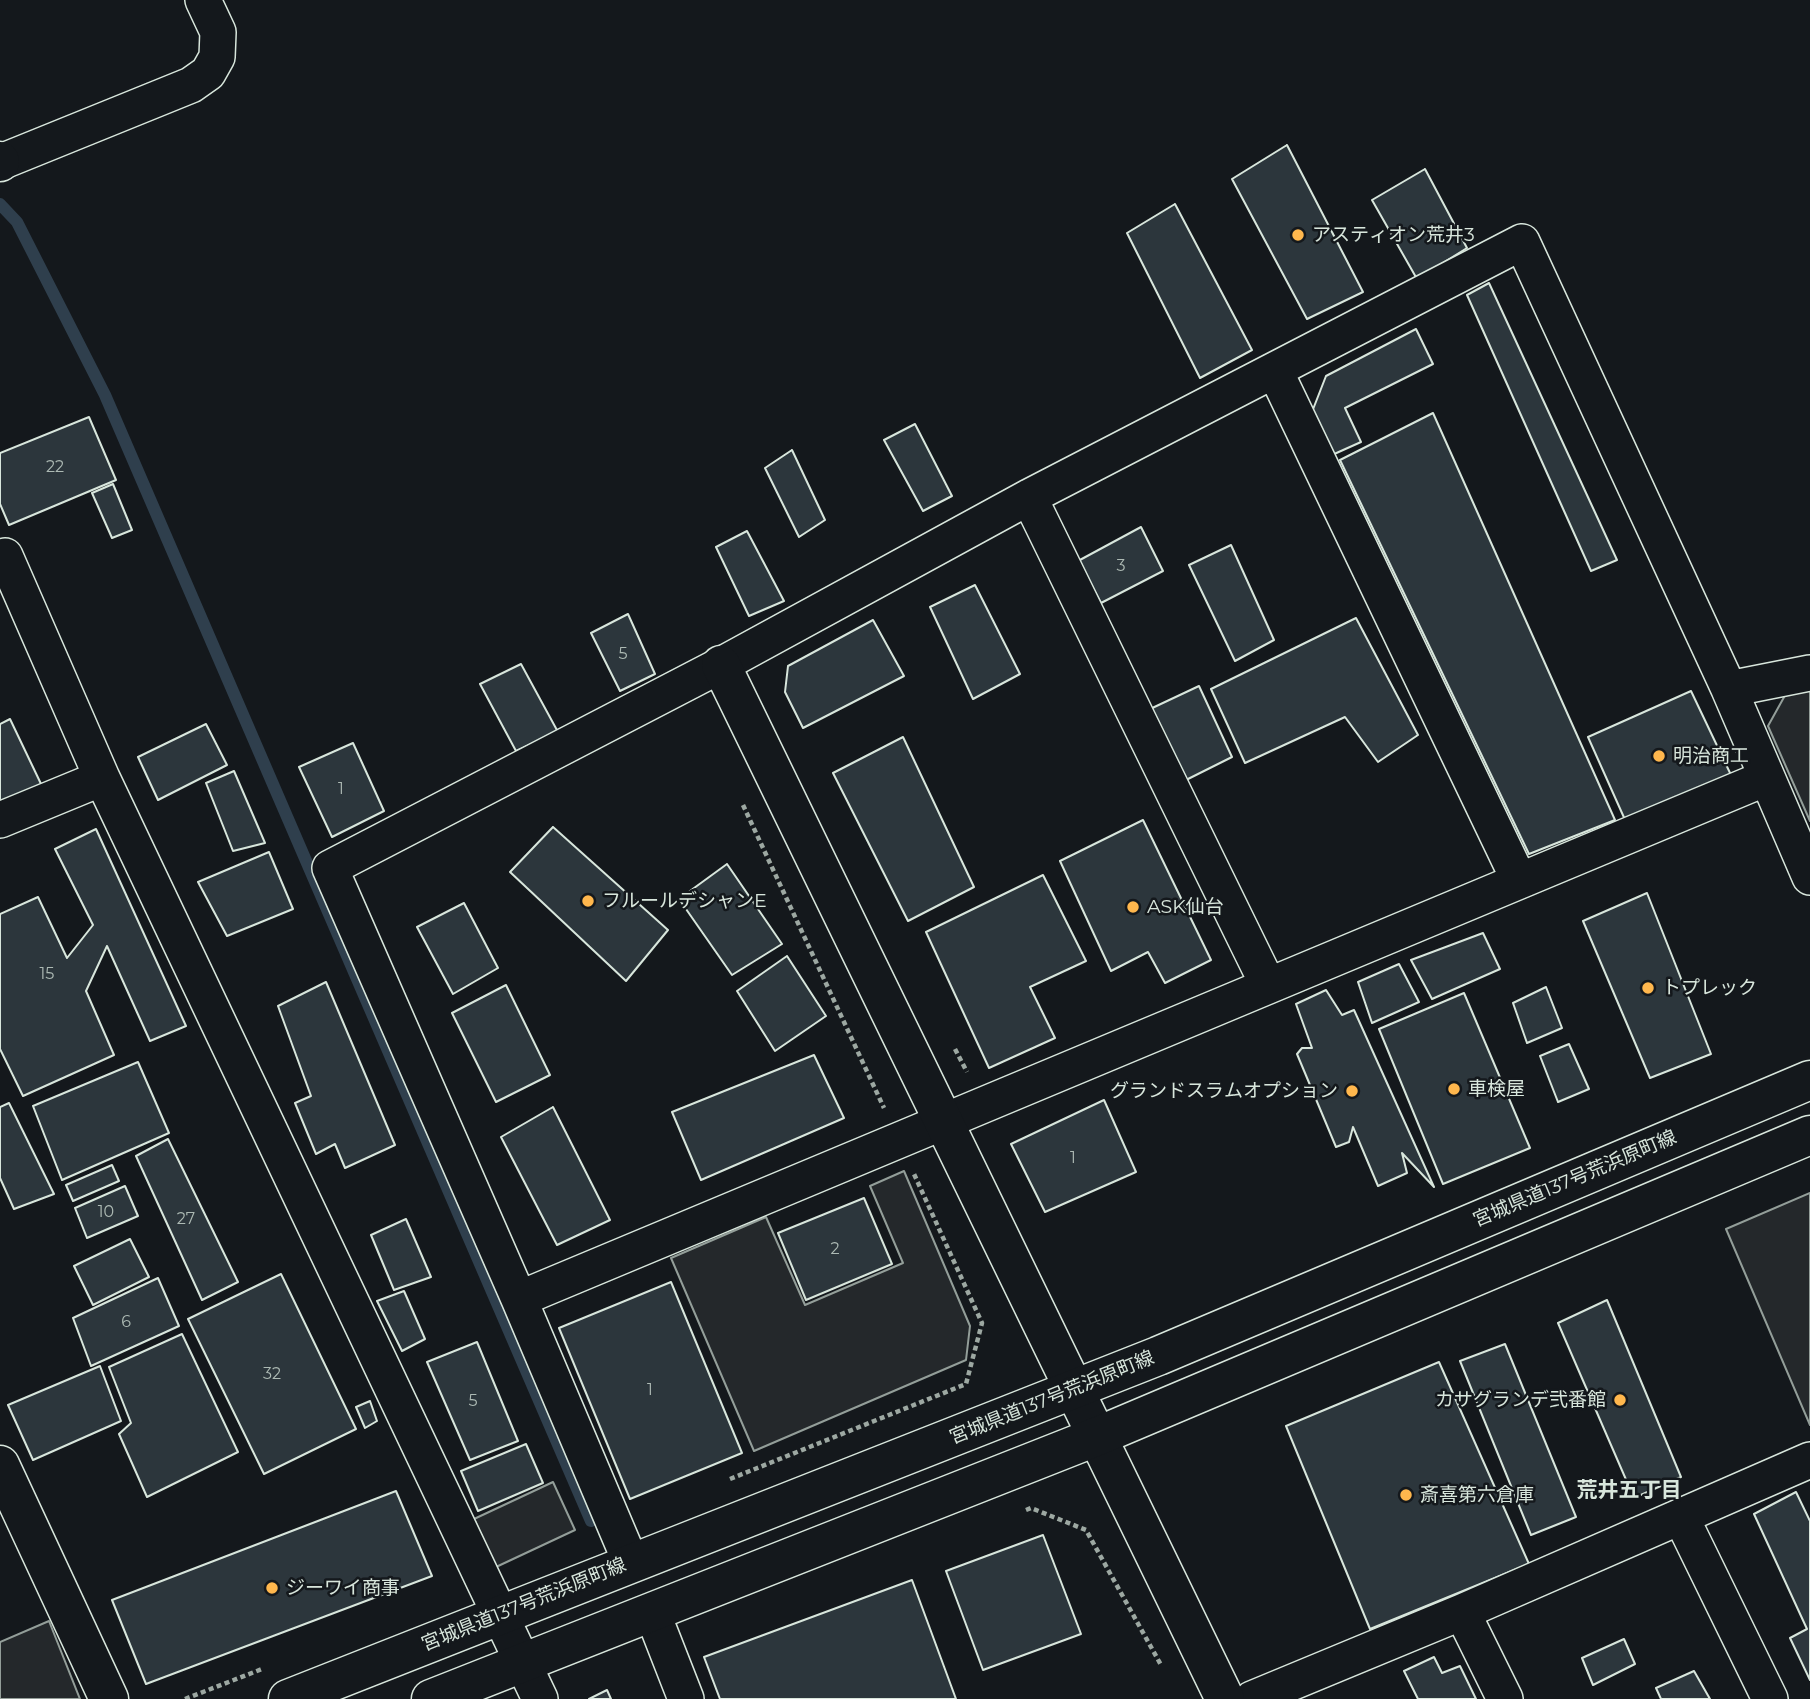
<!DOCTYPE html>
<meta charset="utf-8">
<style>
body{margin:0}
canvas{display:block;background:#14181c}
</style>
<canvas width="1810" height="1699"></canvas>
<script>
const context = document.querySelector('canvas').getContext('2d');
context.lineJoin = 'round';
function fillPath(path, color) { context.fillStyle = color; context.fill(path, 'evenodd'); }
const shape = rows => new Path2D(rows.map(r => 'M' + r).join(''));
function strokePath(path, color, width, dash) { context.strokeStyle = color; context.lineWidth = width; context.lineCap = dash ? 'butt' : 'round'; context.setLineDash(dash || []); context.stroke(path); }
function drawText(font, color, halo, rows, align = 'center') {
  context.font = font + ' Montserrat,"Noto Sans JP",sans-serif'; context.lineWidth = 5; context.setLineDash([]); context.textBaseline = 'middle'; context.strokeStyle = halo; context.fillStyle = color; for (const [text, x, y, turn = 0] of rows) {
    context.save(); context.translate(x, y); context.rotate((+turn || 0) * Math.PI / 180); context.textAlign = isNaN(turn) ? turn : align; if (halo) context.strokeText(text, 0, 0); context.fillText(text, 0, 0); context.restore();
  }
}
const parking = shape([
 [1810,687,1810,821,1768,726,1788,690,1810,687],
 [904,1171,970,1326,966,1360,754,1451,671,1258,766,1217,805,1305,903,1263,870,1186,904,1171],
 [1810,1193,1810,1425,1726,1229,1810,1193],
 [553,1482,575,1530,496,1567,474,1519,553,1482],
 [49,1621,80,1699,0,1699,0,1642,49,1621]
]);
fillPath(parking, '#24282b');
strokePath(parking, '#939e99', 2);
strokePath(shape([
 [0,204,17,222,105,395,591,1521]
]), '#2f3f4d', 12);
const building = shape([
 [1287,145,1363,292,1307,319,1232,179,1287,145],
 [1425,169,1467,248,1417,279,1372,200,1425,169],
 [1175,204,1252,350,1200,378,1127,233,1175,204],
 [1489,283,1617,560,1591,571,1467,295,1489,283],
 [1416,329,1433,364,1345,408,1361,442,1332,455,1310,417,1326,376,1416,329],
 [1433,413,1615,820,1529,854,1340,460,1433,413],
 [89,417,116,480,9,525,0,504,0,453,89,417],
 [915,424,952,496,923,511,884,440,915,424],
 [792,450,825,520,799,537,765,468,792,450],
 [113,484,132,530,112,538,92,493,113,484],
 [1141,527,1163,571,1101,603,1078,561,1141,527],
 [747,531,784,601,749,616,716,547,747,531],
 [1231,545,1274,640,1235,661,1189,565,1231,545],
 [975,585,1020,674,973,699,930,607,975,585],
 [628,614,655,674,620,691,591,633,628,614],
 [1356,618,1418,735,1378,762,1345,717,1245,763,1211,689,1356,618],
 [873,620,904,676,803,728,785,692,788,666,873,620],
 [521,664,558,732,516,751,480,684,521,664],
 [1199,686,1232,757,1184,781,1148,710,1199,686],
 [1691,691,1731,775,1626,822,1588,737,1691,691],
 [10,719,42,786,0,804,0,724,10,719],
 [206,724,227,765,158,800,138,757,206,724],
 [903,737,974,887,908,921,833,773,903,737],
 [353,743,384,811,332,837,299,767,353,743],
 [234,771,265,843,233,851,206,783,234,771],
 [1143,820,1211,960,1165,983,1148,952,1111,971,1060,861,1143,820],
 [553,827,668,930,626,981,510,872,553,827],
 [96,829,186,1026,150,1041,107,946,86,991,114,1055,23,1096,0,1049,0,914,38,897,67,958,93,925,55,849,96,829],
 [269,852,293,909,227,936,198,882,269,852],
 [727,864,782,944,732,975,679,899,727,864],
 [1043,875,1086,961,1030,987,1055,1038,989,1068,926,932,1043,875],
 [1647,893,1711,1054,1650,1078,1583,921,1647,893],
 [464,903,498,968,453,994,417,927,464,903],
 [1483,933,1500,969,1432,999,1411,960,1483,933],
 [787,956,826,1016,775,1051,737,991,787,956],
 [1399,964,1419,1002,1372,1023,1358,982,1399,964],
 [326,982,395,1145,345,1168,335,1144,316,1154,295,1103,311,1096,278,1006,326,982],
 [506,985,550,1075,496,1102,452,1013,506,985],
 [1546,987,1562,1028,1527,1043,1513,1003,1546,987],
 [1326,990,1342,1015,1354,1010,1434,1187,1402,1153,1407,1173,1378,1186,1353,1127,1349,1142,1336,1147,1297,1054,1302,1048,1312,1048,1296,1004,1326,990],
 [1464,993,1530,1148,1443,1184,1379,1029,1464,993],
 [1569,1044,1589,1089,1558,1102,1540,1056,1569,1044],
 [814,1055,844,1118,701,1180,672,1112,814,1055],
 [138,1062,169,1133,62,1180,33,1106,138,1062],
 [1104,1100,1136,1172,1045,1212,1011,1144,1104,1100],
 [9,1103,54,1194,14,1209,0,1178,0,1107,9,1103],
 [553,1107,610,1220,557,1245,501,1137,553,1107],
 [168,1139,238,1282,202,1300,136,1156,168,1139],
 [112,1165,119,1181,73,1201,66,1185,112,1165],
 [125,1186,138,1216,87,1238,75,1208,125,1186],
 [864,1198,892,1264,806,1300,778,1233,864,1198],
 [406,1219,431,1277,394,1290,371,1235,406,1219],
 [130,1239,149,1277,93,1305,74,1266,130,1239],
 [281,1274,356,1429,264,1474,188,1319,281,1274],
 [158,1278,179,1326,91,1366,73,1318,158,1278],
 [671,1282,742,1453,630,1499,559,1328,671,1282],
 [404,1291,425,1339,402,1351,377,1301,404,1291],
 [1607,1300,1681,1477,1634,1498,1558,1323,1607,1300],
 [182,1334,238,1452,147,1497,119,1434,131,1423,109,1367,182,1334],
 [477,1342,518,1441,470,1460,427,1362,477,1342],
 [1505,1344,1576,1517,1531,1535,1460,1361,1505,1344],
 [1439,1362,1529,1564,1370,1629,1286,1426,1439,1362],
 [100,1366,121,1421,33,1460,8,1405,100,1366],
 [370,1401,377,1421,365,1428,356,1407,370,1401],
 [526,1444,543,1483,478,1511,461,1471,526,1444],
 [396,1491,432,1576,146,1684,112,1600,396,1491],
 [1796,1492,1810,1521,1810,1680,1790,1638,1807,1629,1754,1514,1796,1492],
 [1043,1535,1081,1634,983,1670,946,1571,1043,1535],
 [912,1580,956,1699,720,1699,704,1657,912,1580],
 [1624,1639,1635,1664,1593,1685,1582,1658,1624,1639],
 [1434,1657,1442,1673,1460,1666,1476,1699,1418,1699,1404,1671,1434,1657],
 [1694,1671,1710,1699,1661,1699,1656,1688,1694,1671],
 [607,1690,611,1699,589,1699,607,1690]
]);
fillPath(building, '#2c363c');
strokePath(building, '#d8e6dc', 2);
const minor = shape([
 [1,162,191,85,208,73,217,57,218,32,203,0],
 [1275,371,1519,880],
 [1029,497,1268,985],
 [0,558,5,556,102,778,540,1699],
 [1729,689,1810,673],
 [0,820,102,778],
 [519,1299,1766,778],
 [1681,1517,1770,1699],
 [631,1563,519,1299,330,868,721,665,1029,497,1522,242,1729,689,1810,877],
 [652,1612,686,1699],
 [1462,1612,1505,1699],
 [1252,1699,1462,1612,1810,1460]
]);
const tertiary = shape([
 [0,161,0,162],
 [721,665,1225,1699],
 [0,1465,109,1699]
]);
const secondary = shape([
 [288,1699,1158,1356,1810,1080],
 [431,1699,1098,1436,1810,1135]
]);
strokePath(minor, '#d8e6dc', 38);
strokePath(tertiary, '#d8e6dc', 41);
strokePath(secondary, '#d8e6dc', 41);
strokePath(shape([
 [743,805,884,1108],
 [955,1049,967,1072],
 [730,1479,966,1384,982,1323,914,1174],
 [1026,1510,1031,1508,1086,1530,1161,1665],
 [185,1699,262,1669]
]), '#9da8a2', 4.5, [5, 3.5]);
strokePath(minor, '#14181c', 35);
strokePath(tertiary, '#14181c', 38);
strokePath(secondary, '#14181c', 38);
for (const [x, y, r, color] of [
 [1298,235,7,"#ffb74d"],
 [1659,756,7,"#ffb74d"],
 [588,901,7,"#ffb74d"],
 [1133,907,7,"#ffb74d"],
 [1648,988,7,"#ffb74d"],
 [1454,1089,7,"#ffb74d"],
 [1352,1091,7,"#ffb74d"],
 [1620,1400,7,"#ffb74d"],
 [1406,1495,7,"#ffb74d"],
 [272,1588,7,"#ffb74d"]
]) { const dot = new Path2D(); dot.arc(x, y, r, 0, 2 * Math.PI); context.fillStyle = color; context.fill(dot); strokePath(dot, '#14181c', 2.5); }
drawText('16px', '#adbab4', null, [
 ["22",55,467],
 ["3",1121,566],
 ["5",623,654],
 ["1",341,789],
 ["15",47,974],
 ["1",1073,1158],
 ["10",106,1212],
 ["27",186,1219],
 ["2",835,1249],
 ["6",126,1322],
 ["32",272,1374],
 ["1",650,1390],
 ["5",473,1401]
]);
drawText('19px', '#d8e6dc', '#14181c', [
 ["アスティオン荒井3",1312,235],
 ["明治商工",1673,756],
 ["フルールデシャンE",602,901],
 ["ASK仙台",1147,907],
 ["トプレック",1662,988],
 ["車検屋",1468,1089],
 ["グランドスラムオプション",1338,1091,"right"],
 ["カサグランデ弐番館",1606,1400,"right"],
 ["斎喜第六倉庫",1420,1495],
 ["ジーワイ商事",286,1588]
], 'left');
drawText('19px', '#d8e6dc', '#14181c', [
 ["宮城県道137号荒浜原町線",1575,1179,-23],
 ["宮城県道137号荒浜原町線",1052,1398,-22],
 ["宮城県道137号荒浜原町線",524,1605,-22]
]);
drawText('bold 21px', '#d8e6dc', '#14181c', [
 ["荒井五丁目",1629,1491]
]);
</script>
